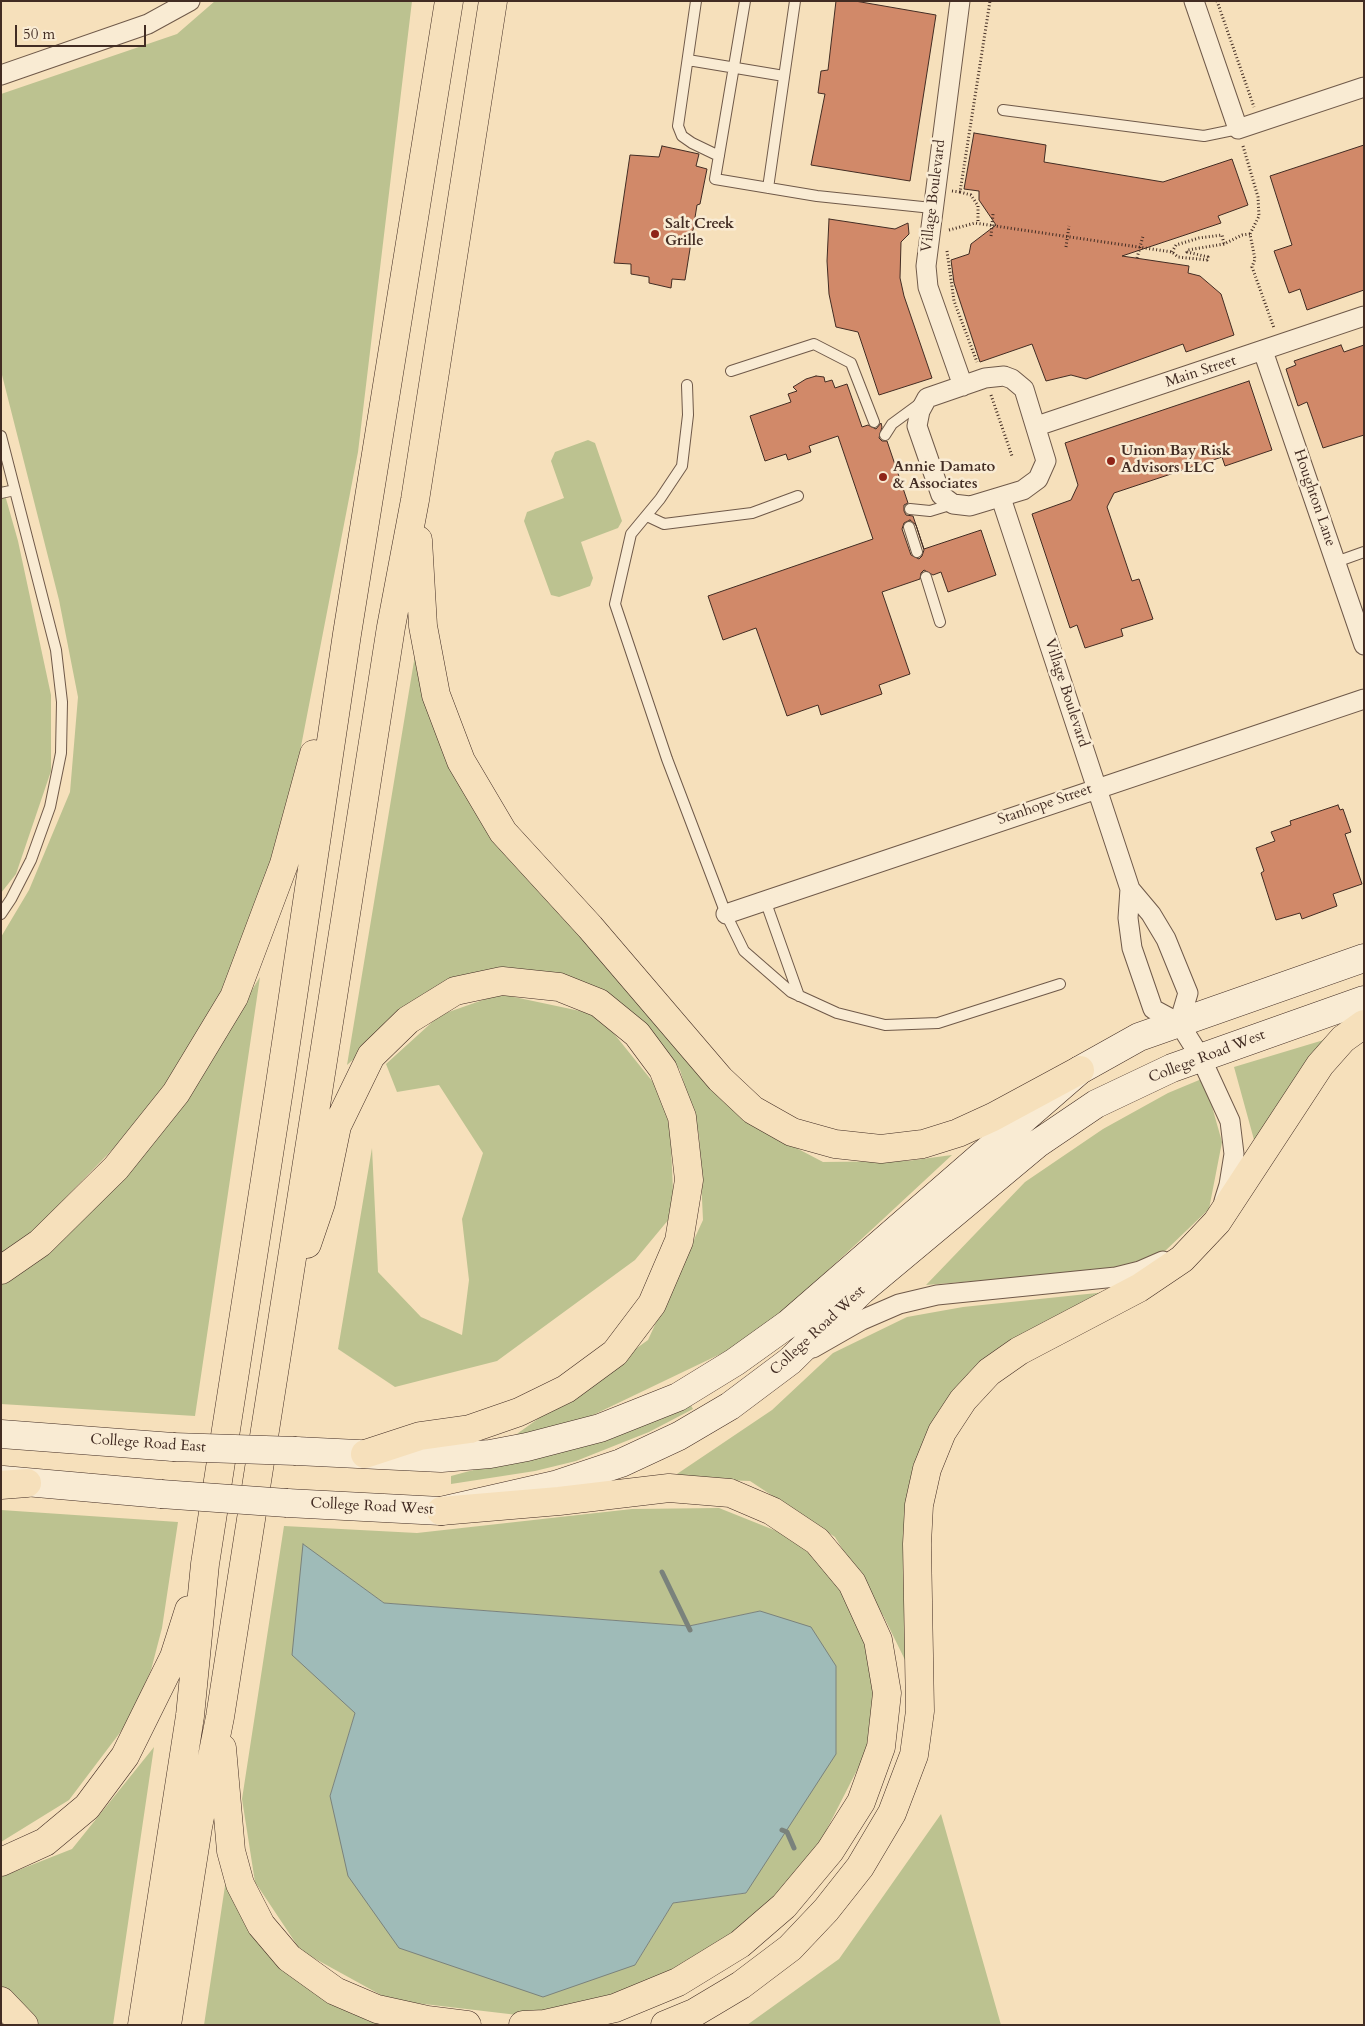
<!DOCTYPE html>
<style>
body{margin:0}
#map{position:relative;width:1365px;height:2026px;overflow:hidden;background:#f6e0bb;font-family:Cardo,serif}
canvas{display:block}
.frame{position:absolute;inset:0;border:2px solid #422c23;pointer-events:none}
.scale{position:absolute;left:15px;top:25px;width:131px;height:22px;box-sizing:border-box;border:2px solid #422c23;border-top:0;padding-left:6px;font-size:15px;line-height:18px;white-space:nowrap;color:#422c23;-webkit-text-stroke:4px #f9ebd3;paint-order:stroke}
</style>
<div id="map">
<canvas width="1365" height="2026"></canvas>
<div class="frame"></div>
<div class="scale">50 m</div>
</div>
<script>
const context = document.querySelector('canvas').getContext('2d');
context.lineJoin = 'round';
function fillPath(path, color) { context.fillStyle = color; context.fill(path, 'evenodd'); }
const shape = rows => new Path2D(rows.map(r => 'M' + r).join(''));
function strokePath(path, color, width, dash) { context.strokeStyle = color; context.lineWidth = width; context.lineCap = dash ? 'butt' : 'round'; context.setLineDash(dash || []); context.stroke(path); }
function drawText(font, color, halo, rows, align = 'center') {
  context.font = font + ' Cardo,serif'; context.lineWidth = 5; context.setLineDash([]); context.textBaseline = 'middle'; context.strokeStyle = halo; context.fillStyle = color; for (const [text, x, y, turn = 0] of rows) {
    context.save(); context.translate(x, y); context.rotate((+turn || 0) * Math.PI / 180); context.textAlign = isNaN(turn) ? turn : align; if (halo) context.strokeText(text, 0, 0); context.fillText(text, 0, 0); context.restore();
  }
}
fillPath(shape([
 [215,1,412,1,358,452,291,798,247,939,214,1007,147,1114,32,1232,1,1254,1,937,29,890,70,792,78,697,59,600,1,371,1,94,177,34],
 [588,440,595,443,622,521,618,528,581,542,593,578,590,586,559,597,551,595,524,521,527,512,564,498,551,461,555,452],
 [1,481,18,541,51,695,51,771,16,874,1,893],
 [417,643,446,755,651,1014,743,1120,823,1162,907,1161,952,1155,756,1337,568,1427,507,1441,648,1340,703,1220,699,1135,680,1070,646,1027,596,989,426,995,347,1065],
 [260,977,195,1416,1,1404,1,1283,182,1103],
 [500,994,599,1015,669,1102,674,1213,635,1260,497,1361,395,1387,338,1349,372,1148,378,1272,421,1317,462,1335,469,1280,462,1219,483,1153,439,1085,397,1092,386,1064,440,1015],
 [1337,1036,1256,1147,1234,1067],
 [1204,1078,1222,1142,1209,1209,1164,1252,1111,1270,926,1285,1025,1182,1103,1129,1168,1093],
 [1116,1291,929,1428,906,1662,884,1617,835,1537,750,1481,671,1478,772,1410,833,1353,907,1317,963,1307],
 [689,1402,693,1409,649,1432,576,1461,535,1471,451,1484,451,1476,496,1464],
 [719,1508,784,1534,826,1566,867,1629,879,1727,805,1872,679,1977,543,2018,390,2000,301,1951,255,1882,242,1799,284,1526,417,1533,632,1509],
 [303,1545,384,1603,689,1626,760,1611,747,1893,673,1903,635,1965,330,1796,355,1713],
 [1,1510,178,1522,162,1628,151,1670,128,1722,69,1800,1,1842],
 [154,1747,113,2025,37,2025,24,2005,1,1988,1,1877,72,1849],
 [941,1814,1001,2025,747,2025,839,1959],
 [228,1866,299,1979,368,2021,388,2025,204,2025]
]), '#bcc290');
const water = shape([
 [303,1544,384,1603,689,1626,760,1611,811,1627,836,1666,836,1754,746,1893,673,1903,635,1965,543,1997,399,1948,348,1876,330,1796,355,1713,292,1655,303,1544]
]);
fillPath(water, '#9fbbb8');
strokePath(water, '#7a827c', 1);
strokePath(shape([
 [662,1572,690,1630],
 [782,1830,787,1832,794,1848]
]), '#7a827c', 5);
const building = shape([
 [836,1,855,1,936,15,910,181,811,165,825,94,818,93,821,71,828,70,836,1],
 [974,133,1046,145,1044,162,1163,182,1232,159,1248,205,1218,216,1221,223,1122,256,1189,266,1188,273,1200,276,1221,294,1234,335,1186,352,1183,344,1086,379,1071,375,1046,381,1032,344,980,362,954,283,951,260,969,254,971,244,996,225,979,200,979,191,964,189,974,133],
 [1364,145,1364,290,1307,310,1300,289,1289,293,1274,251,1292,245,1270,176,1364,145],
 [662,146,699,154,696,166,707,169,700,204,697,205,685,280,672,279,671,288,649,283,649,277,631,274,631,264,614,263,630,155,659,157,662,146],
 [829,219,895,229,908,223,909,234,901,242,900,278,904,296,932,378,879,395,858,332,836,327,829,294,827,261,829,219],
 [1341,345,1344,352,1364,345,1364,435,1323,448,1307,402,1298,406,1286,369,1296,365,1294,361,1341,345],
 [816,376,824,377,825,382,832,380,835,388,847,384,862,427,868,425,876,429,881,423,882,427,879,438,882,441,887,441,908,503,904,505,904,511,906,515,913,516,924,549,981,530,996,575,948,592,941,572,933,575,924,570,921,573,920,579,882,592,910,674,879,685,882,694,821,715,818,705,787,716,756,628,723,640,708,596,873,539,838,436,809,446,811,452,788,460,786,454,765,461,750,416,791,402,788,394,797,391,793,387,806,379,816,376],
 [910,520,916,525,924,550,922,556,919,559,911,555,902,529,904,523,910,520],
 [1249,381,1272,450,1225,466,1222,457,1114,493,1107,507,1132,581,1139,579,1153,619,1121,629,1123,636,1085,648,1077,625,1070,628,1032,514,1071,500,1078,485,1065,443,1249,381],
 [1338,805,1340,810,1343,809,1351,832,1345,834,1362,884,1333,894,1337,906,1302,919,1300,913,1276,920,1261,873,1264,871,1256,848,1275,841,1271,832,1291,825,1290,821,1338,805]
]);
fillPath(building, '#d18969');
strokePath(building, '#422c23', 1);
const lane = shape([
 [696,1,678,126,682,136,692,143,719,156],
 [745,1,715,179,817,196,932,208],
 [688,60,784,76],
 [1003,110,1204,136,1238,129],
 [768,188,795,1],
 [731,371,814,344,851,363,874,422],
 [687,385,688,415,682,466,660,499,631,534,615,604,667,759,726,914,744,951,791,992,837,1013,885,1025,938,1023,1060,984],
 [885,435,892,424,922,402],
 [1,436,56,650,62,702,61,753,50,807,31,860,11,899,1,914],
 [1,493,15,490],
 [910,509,930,511,953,504],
 [647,516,664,524,752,513,798,496],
 [909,527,917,552],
 [1336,562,1364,552],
 [926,577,940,622],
 [765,900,799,996]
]);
const street = shape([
 [960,1,926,266,928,287,963,386],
 [1194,1,1238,129,1364,87],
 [1,75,148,24,190,1],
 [1263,351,1364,645],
 [1004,376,1012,379,1024,389,1046,461,1038,479,1023,490,970,506,953,504,941,495,917,426,920,411,927,398,985,378,1004,376],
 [1037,426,1364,316],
 [1001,498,1130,889,1151,914,1166,939,1188,993,1179,1023],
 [1130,889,1128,918,1132,948,1153,1009,1179,1023,1201,1058,1230,1121,1234,1154,1229,1185,1224,1201],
 [726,914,1364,699],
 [813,1348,862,1320,899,1304,937,1295,1116,1277,1140,1271,1163,1261]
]);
const secondary = shape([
 [1,1434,173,1447],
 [296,1451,441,1458,490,1454,527,1447,600,1428,678,1397,735,1362,788,1324,1080,1070,1139,1037,1364,958],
 [3,1480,161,1494],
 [287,1503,441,1511,555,1485,621,1463,679,1436,730,1406,790,1361,862,1290,1037,1144,1096,1104,1172,1068,1364,1000]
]);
const highway = shape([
 [418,540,423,626,436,695,461,761,503,832,590,927,720,1079,753,1110,792,1132,835,1144,881,1149,923,1144,958,1133,993,1117,1080,1070],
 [307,1244,321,1203,337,1126,371,1056,408,1020,455,991,502,981,559,987,599,1003,637,1034,663,1069,682,1117,689,1180,679,1241,652,1304,615,1353,566,1389,519,1412,470,1429,420,1436,365,1454],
 [1,1270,40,1243,116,1168,176,1093,234,997,284,864,314,754],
 [1,1485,27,1483],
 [441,1511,559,1501,669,1488,730,1493,772,1511,817,1541,852,1583,878,1640,887,1693,881,1747,861,1802,830,1851,784,1906,740,1944,678,1982,615,2008,545,2024,523,2025],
 [222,1748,231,1851,240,1884,261,1925,289,1958,335,1991,377,2009,427,2020,467,2025],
 [1,1862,45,1842,87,1807,125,1756,174,1657,189,1610],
 [1,2001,24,2025],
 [142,2025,190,1716,205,1564,279,1090,347,634,449,1],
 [167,2025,198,1827,220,1717,391,627,415,500,493,1],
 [665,2025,694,2013,741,1985,790,1948,826,1910,860,1867,892,1813,914,1755,920,1711,917,1544,919,1505,927,1469,942,1432,963,1400,989,1372,1019,1351,1139,1288,1182,1259,1217,1222,1320,1065,1343,1039,1364,1024]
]);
strokePath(lane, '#6f5949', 12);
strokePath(street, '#6f5949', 21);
strokePath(secondary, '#422c23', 29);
strokePath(highway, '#422c23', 29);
strokePath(shape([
 [1217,1,1254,107],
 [1243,146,1258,197,1259,216,1250,234],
 [952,191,960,192,990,1],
 [960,192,971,195,978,206,978,223],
 [949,230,975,223,1172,252,1178,257,1207,260,1208,257,1187,252,1188,250,1224,244,1242,235,1250,234,1255,259,1252,267,1274,328],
 [947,251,954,301,977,362],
 [1172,252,1176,245,1199,238,1222,235,1224,244],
 [991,395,1012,456]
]), '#422c23', 3, [1, 2.5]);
strokePath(lane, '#f9ebd3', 10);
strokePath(street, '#f9ebd3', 19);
strokePath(secondary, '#f9ebd3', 28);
strokePath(highway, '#f6e0bb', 28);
const secondaryBridge = shape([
 [173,1447,296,1451],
 [161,1494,287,1503]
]);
strokePath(secondaryBridge, '#422c23', 29, []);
strokePath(shape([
 [991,236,993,214],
 [1066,247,1069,226],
 [1137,258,1143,236]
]), '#422c23', 3, [1, 2.5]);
strokePath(secondaryBridge, '#f9ebd3', 28);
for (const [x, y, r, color] of [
 [655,234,5,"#8f2418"],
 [1111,461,5,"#8f2418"],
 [883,477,5,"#8f2418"]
]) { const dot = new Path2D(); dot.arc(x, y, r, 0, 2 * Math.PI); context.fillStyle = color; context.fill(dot); strokePath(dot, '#f9ebd3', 2); }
drawText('15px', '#422c23', '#f9ebd3', [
 ["Village Boulevard",934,196,-83],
 ["Main Street",1201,372,-18],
 ["Houghton Lane",1314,498,71],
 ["Village Boulevard",1066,693,72],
 ["Stanhope Street",1045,805,-19],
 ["College Road West",1207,1057,-21],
 ["College Road West",818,1331,-43],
 ["College Road East",148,1444,4],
 ["College Road West",372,1507,3]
]);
drawText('bold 15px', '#422c23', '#f9ebd3', [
 ["Salt Creek",665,225],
 ["Grille",665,242],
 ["Union Bay Risk",1121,452],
 ["Advisors LLC",1121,469],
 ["Annie Damato",893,468],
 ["& Associates",893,485]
], 'left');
</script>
